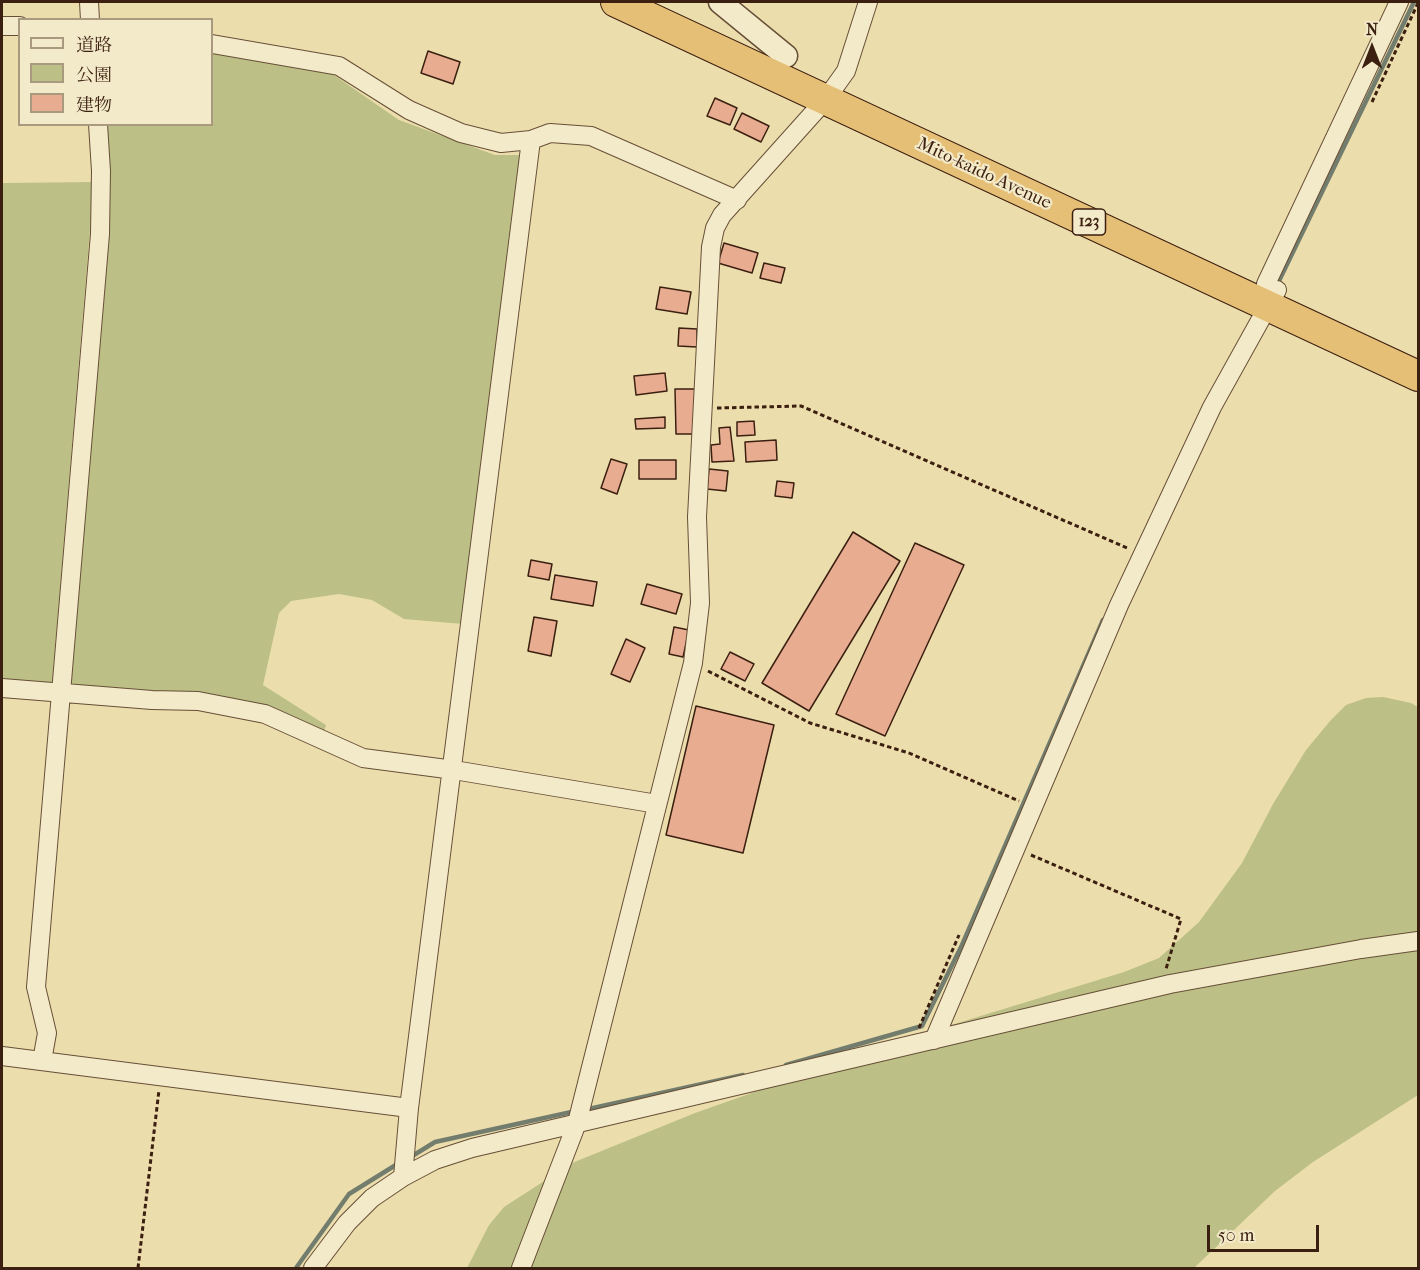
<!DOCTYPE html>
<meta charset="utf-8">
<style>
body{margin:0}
#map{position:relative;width:1420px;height:1270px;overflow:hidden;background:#ecdeac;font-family:"IM FELL French Canon","Noto Serif JP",serif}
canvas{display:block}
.frame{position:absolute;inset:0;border:3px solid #3b1f10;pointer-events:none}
.legend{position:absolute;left:18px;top:18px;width:195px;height:108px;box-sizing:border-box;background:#f3eac9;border:2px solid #a9997f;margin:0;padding:8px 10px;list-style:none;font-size:18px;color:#3b1f10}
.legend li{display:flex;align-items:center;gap:12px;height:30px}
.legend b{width:30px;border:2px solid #a9997f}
.north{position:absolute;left:1342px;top:18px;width:60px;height:60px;-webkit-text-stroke:4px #f3eac9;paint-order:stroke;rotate:0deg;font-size:16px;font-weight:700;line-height:24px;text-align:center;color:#3b1f10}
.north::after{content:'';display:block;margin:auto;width:21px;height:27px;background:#3b1f10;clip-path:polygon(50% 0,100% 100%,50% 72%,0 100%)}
.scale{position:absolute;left:1207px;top:1225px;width:112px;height:27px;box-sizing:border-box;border:3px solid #3b1f10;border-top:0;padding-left:8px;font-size:18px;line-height:21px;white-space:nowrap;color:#3b1f10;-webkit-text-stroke:4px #f3eac9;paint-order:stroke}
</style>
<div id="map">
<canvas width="1420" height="1270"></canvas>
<div class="frame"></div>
<ul class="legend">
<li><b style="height:8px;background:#f3eac9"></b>道路</li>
<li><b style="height:16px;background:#bcc086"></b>公園</li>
<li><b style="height:16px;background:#e8ad91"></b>建物</li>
</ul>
<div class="north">N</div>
<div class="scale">50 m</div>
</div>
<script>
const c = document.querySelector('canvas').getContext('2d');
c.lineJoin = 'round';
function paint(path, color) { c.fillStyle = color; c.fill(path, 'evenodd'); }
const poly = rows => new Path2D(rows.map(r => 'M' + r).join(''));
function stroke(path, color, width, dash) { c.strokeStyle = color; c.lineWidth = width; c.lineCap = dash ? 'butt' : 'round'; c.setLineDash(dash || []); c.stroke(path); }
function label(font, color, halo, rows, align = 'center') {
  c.font = font + ' "IM FELL French Canon",serif'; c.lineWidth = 4.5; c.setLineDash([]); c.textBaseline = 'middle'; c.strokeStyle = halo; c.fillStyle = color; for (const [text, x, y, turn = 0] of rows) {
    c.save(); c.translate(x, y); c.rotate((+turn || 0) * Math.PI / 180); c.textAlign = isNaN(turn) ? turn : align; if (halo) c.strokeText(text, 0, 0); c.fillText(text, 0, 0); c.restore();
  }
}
const green = poly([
 [212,53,331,73,399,120,495,155,520,155,463,624,404,619,372,600,339,594,291,601,279,613,263,685,326,725,323,735,162,695,68,685,110,182,106,125,212,124],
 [94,182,52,684,2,679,2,183],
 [1383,697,1411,703,1418,707,1418,1095,1313,1162,1275,1191,1194,1268,467,1268,489,1225,504,1207,572,1163,695,1113,896,1042,1124,972,1159,958,1199,922,1242,863,1273,804,1306,750,1330,721,1346,705,1366,698]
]);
const stream = poly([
 [1277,285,1414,2],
 [786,1065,922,1026,962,945,1103,620],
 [584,1110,743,1075],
 [409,1158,435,1142,576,1111],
 [296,1268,349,1194,399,1163]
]);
const building = poly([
 [428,51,460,62,453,84,421,73,428,51],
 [715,98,737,108,730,125,707,116,715,98],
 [742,113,769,126,761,142,734,129,742,113],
 [724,243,758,253,752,273,718,263,724,243],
 [764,263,785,268,781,283,760,278,764,263],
 [660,287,691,292,687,314,656,309,660,287],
 [679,328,697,329,697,347,678,346,679,328],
 [665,373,667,391,636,395,634,376,665,373],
 [675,389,695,389,696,434,676,434,675,389],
 [665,417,665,428,636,429,635,419,665,417],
 [754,421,755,435,737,436,737,422,754,421],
 [730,427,734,461,712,462,711,445,720,444,719,428,730,427],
 [776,440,777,460,746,462,745,442,776,440],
 [611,459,627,464,617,494,601,488,611,459],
 [639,460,676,460,676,479,639,479,639,460],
 [709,469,728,471,726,491,707,489,709,469],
 [777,481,794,483,792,498,775,496,777,481],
 [853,532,900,561,809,711,762,683,853,532],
 [915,543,964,565,885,736,836,714,915,543],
 [531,560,552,564,549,580,528,576,531,560],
 [555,575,597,582,593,606,551,599,555,575],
 [647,584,682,594,676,614,641,604,647,584],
 [534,617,557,621,551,656,528,651,534,617],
 [674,627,689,630,683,657,669,654,674,627],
 [626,639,645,648,630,682,611,674,626,639],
 [730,652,754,664,745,681,721,669,730,652],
 [696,706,774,725,743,853,666,835,696,706]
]);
const path = poly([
 [1372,102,1418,3],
 [717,408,801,406,1127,548],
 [708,671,810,723,909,753,1019,801],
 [1031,855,1181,919,1166,969],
 [919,1028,959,935],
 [138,1268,159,1090]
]);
const minor = poly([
 [89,2,90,20],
 [2,26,20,26],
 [212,44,339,66,409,110,461,133,501,143,531,140,550,133,591,136,737,200],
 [1266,284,1399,2],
 [2,688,152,700,198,701,265,714,363,758,454,770,657,804],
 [934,1040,1119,605,1212,407,1277,290],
 [2,1056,409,1108],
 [42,1061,47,1033,36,987,100,234,101,171,98,124],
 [403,1177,409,1108,531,140],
 [313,1268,347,1223,372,1198,403,1177,435,1160,472,1148,1170,984,1361,949,1418,941],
 [521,1268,577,1123,693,663,700,603,697,517,711,247,715,228,722,215,826,99,846,71,868,2]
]);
const tertiary = poly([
 [720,2,786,56]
]);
const trunk = poly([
 [616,2,1418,376]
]);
const shields = [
 [1089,222,33]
];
const shieldNames = [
 ["123",1089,222]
];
const streetNames = [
 ["Mito-kaido Avenue",984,174,25]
];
paint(green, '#bcc086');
stroke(stream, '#737d6d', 4.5);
paint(building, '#e8ad91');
stroke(building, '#3b1f10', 1.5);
stroke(minor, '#674f37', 20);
stroke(tertiary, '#674f37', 25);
stroke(trunk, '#3b1f10', 32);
stroke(path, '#3b1f10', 3, [4.5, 3]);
stroke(minor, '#f3eac9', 18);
stroke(tertiary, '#f3eac9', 22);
stroke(trunk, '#e6bf76', 30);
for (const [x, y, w] of shields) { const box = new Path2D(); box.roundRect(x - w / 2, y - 13, w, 26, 4.5); c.fillStyle = '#f3eac9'; c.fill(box); stroke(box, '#3b1f10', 1.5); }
label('bold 16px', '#3b1f10', null, shieldNames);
label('18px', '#3b1f10', '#f3eac9', streetNames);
</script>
